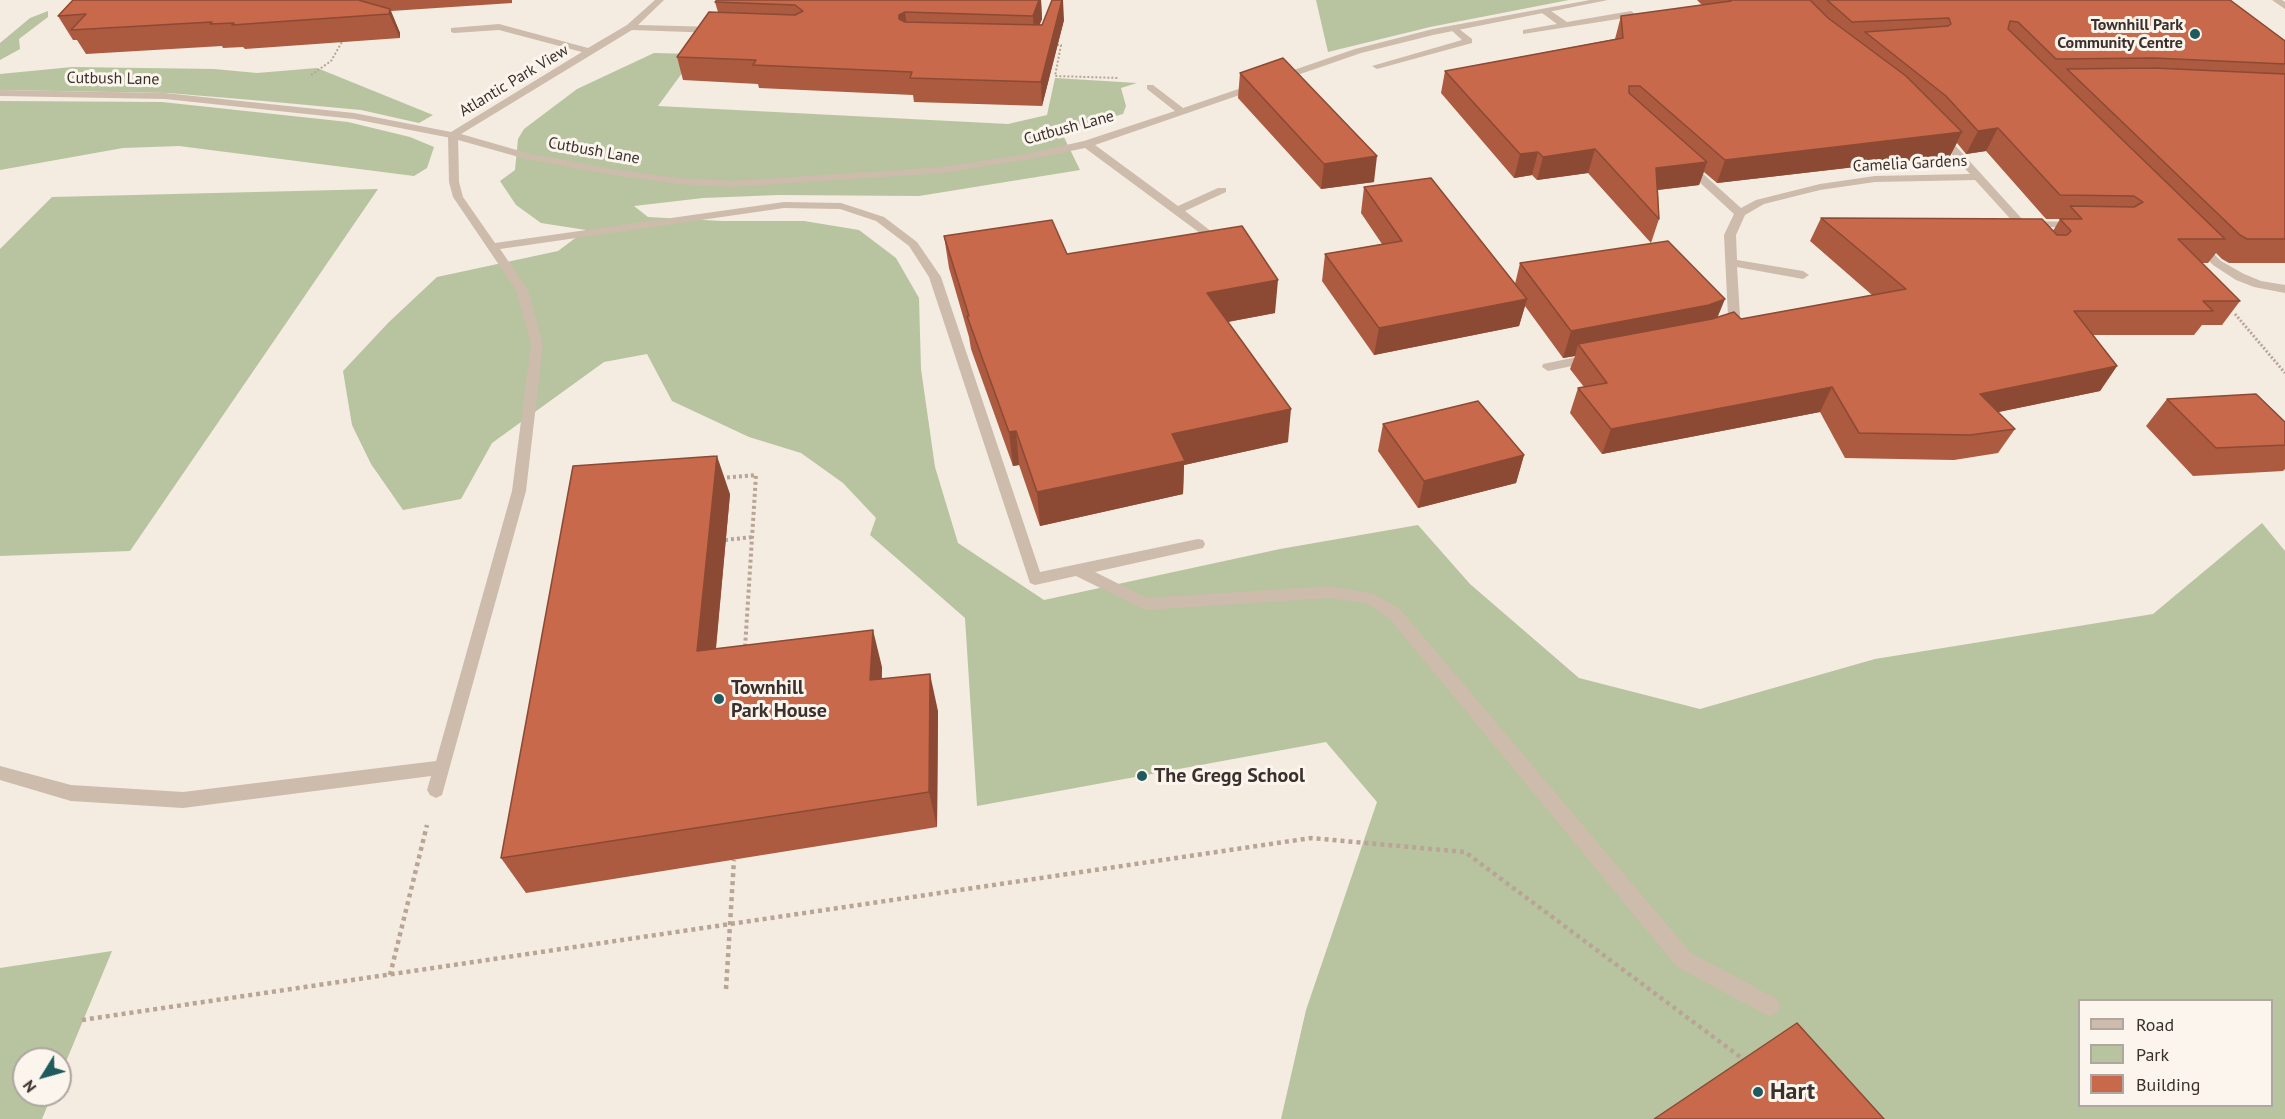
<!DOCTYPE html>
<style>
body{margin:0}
#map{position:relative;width:2285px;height:1119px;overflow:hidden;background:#f4ebe1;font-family:"PT Sans",sans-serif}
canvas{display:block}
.legend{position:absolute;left:2078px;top:999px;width:195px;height:108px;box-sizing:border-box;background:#fbf5ee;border:2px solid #aea6a0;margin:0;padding:8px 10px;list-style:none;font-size:18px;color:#3b302b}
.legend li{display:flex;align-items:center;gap:12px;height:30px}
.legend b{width:30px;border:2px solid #aea6a0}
.north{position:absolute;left:12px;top:1047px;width:60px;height:60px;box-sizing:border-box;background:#fbf5ee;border:2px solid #aea6a0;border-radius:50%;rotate:233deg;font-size:16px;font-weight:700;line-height:24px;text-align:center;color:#3b302b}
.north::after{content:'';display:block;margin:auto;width:21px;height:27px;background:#1f5a5e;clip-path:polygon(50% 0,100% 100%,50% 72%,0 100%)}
</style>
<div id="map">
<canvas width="2285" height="1119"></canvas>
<ul class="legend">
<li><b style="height:8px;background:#cdbbac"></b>Road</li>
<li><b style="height:16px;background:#b8c4a0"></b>Park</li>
<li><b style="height:16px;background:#c8694b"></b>Building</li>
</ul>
<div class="north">N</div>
</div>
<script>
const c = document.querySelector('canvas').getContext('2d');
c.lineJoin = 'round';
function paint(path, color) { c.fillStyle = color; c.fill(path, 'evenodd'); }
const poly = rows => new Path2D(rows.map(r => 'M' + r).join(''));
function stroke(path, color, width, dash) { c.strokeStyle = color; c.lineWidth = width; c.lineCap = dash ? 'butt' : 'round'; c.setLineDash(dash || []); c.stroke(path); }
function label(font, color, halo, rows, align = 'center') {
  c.font = font + ' "PT Sans",sans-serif'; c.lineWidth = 6; c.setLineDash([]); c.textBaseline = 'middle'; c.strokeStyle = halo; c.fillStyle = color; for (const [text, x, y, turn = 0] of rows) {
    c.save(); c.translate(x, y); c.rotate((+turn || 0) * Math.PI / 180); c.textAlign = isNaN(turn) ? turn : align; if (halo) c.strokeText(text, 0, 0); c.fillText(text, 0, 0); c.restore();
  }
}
const green = poly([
 [1316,0,1569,0,1430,27,1328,52],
 [48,11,48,17,19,39,20,49,0,60,0,43,30,18],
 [654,53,696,54,658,106,1008,124,1047,115,1055,78,1137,83,1121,88,1126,106,1123,114,1061,131,1080,170,919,196,778,195,703,198,634,206,648,217,722,221,804,221,859,230,896,258,919,298,921,369,935,467,958,543,1044,600,1280,549,1418,525,1470,584,1579,678,1700,709,1875,659,2153,614,2262,523,2285,551,2285,1119,1281,1119,1306,1010,1377,802,1326,742,977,806,965,618,870,535,876,518,843,483,801,453,749,437,672,401,647,354,604,362,492,443,461,499,403,510,371,464,352,425,343,371,389,322,437,277,558,251,586,230,541,223,516,205,500,181,515,170,518,139,524,129,577,89],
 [2080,1000,2272,1000,2272,1106,2080,1106],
 [72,67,214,69,257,73,317,68,433,115,419,123,361,110,264,101,168,93,0,90,0,74],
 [0,101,162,102,348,122,410,137,434,147,427,168,414,176,179,146,123,148,0,170],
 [378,189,130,551,0,556,0,249,52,197],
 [112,951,60,1076,60,1059,24,1059,24,1095,52,1095,42,1119,0,1119,0,968]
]);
const pathFar3 = poly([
 [1053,44,1061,45,1055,76,1119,78],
 [311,75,331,61,343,40]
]);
const pathFar2 = poly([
 [2235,314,2285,373]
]);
const pathFar1 = poly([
 [721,478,756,475,745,648],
 [725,540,753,537]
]);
const path = poly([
 [390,975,427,825],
 [726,989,734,860],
 [82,1020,1311,838,1465,852,1747,1062]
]);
const service = poly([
 [1542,9,1548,9,1567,22,1631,11,1635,14,1631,17,1523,34,1523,30,1557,24,1542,13,1542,9],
 [1454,25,1472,39,1472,43,1377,69,1372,66,1462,40,1449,28,1454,25],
 [453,132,458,135,459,182,463,197,495,243,784,202,841,203,884,217,917,242,941,277,1040,572,1198,539,1203,540,1205,544,1203,548,1095,572,1147,598,1330,586,1374,594,1401,610,1691,953,1777,999,1780,1006,1777,1013,1770,1016,1763,1013,1677,967,1389,618,1365,603,1330,598,1145,610,1076,576,1035,585,1030,583,929,277,909,246,876,221,840,209,784,208,500,249,528,290,543,344,526,491,442,795,436,798,430,795,427,790,431,776,183,808,71,801,0,780,0,766,71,785,183,792,436,761,512,491,531,344,516,290,453,197,449,182,448,135,453,132],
 [1026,154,1031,157,1030,159,943,173,732,187,677,184,613,175,608,172,613,169,677,178,732,181,943,167,1026,154],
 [2029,221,2077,222,2083,225,2077,228,2025,226,2025,222,2029,221]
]);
const minor = poly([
 [655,0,664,0,638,25,717,27,722,30,717,33,632,30,461,134,527,153,617,170,617,174,613,175,526,159,451,138,354,119,165,99,0,96,0,90,165,93,354,113,451,132,582,52,499,30,454,33,451,32,451,28,499,24,588,48,627,25,655,0],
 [1590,0,1608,0,1433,35,1361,53,1095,145,1178,206,1218,188,1226,188,1226,192,1185,211,1212,232,1212,236,1204,236,1085,148,1026,160,1021,157,1026,154,1084,141,1175,111,1147,89,1147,85,1153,85,1183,108,1355,49,1433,29,1590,0],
 [2272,0,2282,0,2285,2,2285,9,2272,0],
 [1940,132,1944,133,2033,231,2033,235,2025,235,1975,180,1875,182,1820,190,1764,204,1745,215,1736,235,1737,260,1803,271,1809,275,1803,279,1737,267,1740,316,1729,331,1721,331,1719,328,1728,316,1724,235,1734,214,1683,167,1683,163,1691,163,1741,208,1756,200,1820,184,1875,176,1970,174,1936,137,1936,133,1940,132],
 [2197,240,2201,241,2221,261,2244,274,2261,281,2285,285,2285,293,2254,287,2236,280,2213,265,2193,245,2193,241,2197,240],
 [1591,354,1596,355,1597,358,1596,361,1548,371,1542,367,1543,364,1591,354]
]);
const wall = poly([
 [73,0,512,0,512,3,391,11,400,33,400,38,245,49,243,47,223,48,222,46,86,54,77,40,73,40,58,16],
 [1041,0,1042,19,1039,25,1064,20,1042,106,914,102,913,95,759,88,758,84,683,80,677,57,718,12,715,2],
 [1697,0,2230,0,2285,41,2285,263,2229,263,2222,259,2216,253,2208,263,2202,263,2240,301,2222,325,2202,325,2194,335,2093,335,2117,366,2100,391,1998,412,2015,429,1998,453,1954,460,1845,458,1820,412,1602,454,1570,413,1578,388,1584,387,1570,369,1575,356,1563,358,1525,306,1519,326,1374,355,1322,281,1325,254,1382,244,1361,213,1364,187,1515,284,1520,263,1718,317,1741,319,1872,295,1810,241,1821,218,2053,231,2060,219,2046,219,1986,151,1966,154,1957,143,1950,156,1717,183,1704,172,1699,185,1658,190,1659,219,1651,243,1588,173,1537,180,1532,175,1514,178,1441,93,1445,71,1615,39,1621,16,1702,5],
 [1240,73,1374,182,1321,189,1238,98],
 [944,236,1067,254,1275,313,1228,322,1288,442,1184,465,1183,494,1040,526,1019,465,1013,466,971,349,969,337,949,268],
 [2167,399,2285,422,2285,469,2283,471,2193,476,2146,426],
 [1383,424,1524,455,1516,483,1418,508,1378,451],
 [730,494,716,649,882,667,882,679,938,711,937,827,526,893,501,858]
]);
const shadedWall = poly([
 [1039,0,1041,0,1042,19,1034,39,1033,16],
 [1062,0,1063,0,1064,20,1042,106,1041,82],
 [390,9,400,33,400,38,389,14],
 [905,12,908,35,899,19,899,15],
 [1998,128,1986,151,1966,154,1978,131],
 [1962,132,1950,156,1717,183,1725,160],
 [1595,149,1588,173,1537,180,1543,157],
 [1538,152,1532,175,1514,178,1520,154],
 [1377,156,1374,182,1321,189,1324,164],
 [1707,162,1699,185,1648,191,1656,168],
 [1278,280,1275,313,1205,326,1207,293],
 [1527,299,1519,326,1374,355,1379,328],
 [1725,299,1714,326,1578,344,1575,356,1563,358,1571,331],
 [2117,366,2100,391,1965,419,1980,394],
 [1832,387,1820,412,1602,454,1611,429],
 [1291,409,1288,442,1184,465,1183,494,1040,526,1037,492,1172,434],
 [1016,431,1019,465,1013,466,1009,432],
 [1524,455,1516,483,1418,508,1424,481],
 [717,456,730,494,712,688,697,651],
 [873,630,882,667,879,717,870,680],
 [930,674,938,711,937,827,929,792]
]);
const building = poly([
 [73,0,358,0,390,9,389,14,232,25,234,23,210,24,212,22,71,30,86,14,58,16,73,0],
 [717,0,1039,0,1033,16,905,12,899,15,899,19,905,22,1042,25,1052,0,1062,0,1041,82,910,78,912,72,753,65,756,60,677,57,709,12,795,15,803,11,795,5,715,2,717,0],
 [1730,0,1810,0,1828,18,1906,76,1962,132,1725,160,1640,86,1629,86,1629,93,1707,162,1656,168,1659,219,1595,149,1543,157,1538,152,1520,154,1445,71,1623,38,1621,16,1731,1,1730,0],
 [1827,0,2230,0,2285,41,2285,64,2154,58,2056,59,2018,22,2010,21,2008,29,2225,239,2178,239,2240,301,2203,301,2213,311,2074,311,2117,366,1980,394,2015,429,1970,435,1859,433,1832,387,1611,429,1578,388,1607,383,1578,344,1712,319,1734,312,1741,319,1906,289,1821,218,2042,219,2057,235,2067,235,2071,231,2060,219,2082,219,2070,206,2134,207,2143,202,2134,196,2060,195,1998,128,1978,131,1946,96,1865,32,1948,26,1951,24,1949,18,1852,22,1827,0],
 [1283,58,1377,156,1324,164,1240,73,1283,58],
 [2154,68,2285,74,2285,239,2247,239,2240,235,2067,69,2154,68],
 [1431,178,1527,299,1379,328,1325,254,1402,241,1364,187,1431,178],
 [1052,220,1067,254,1242,226,1278,280,1207,293,1291,409,1172,434,1185,461,1037,492,1016,431,1009,432,967,316,969,316,944,236,1052,220],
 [1668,241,1725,299,1709,305,1571,331,1520,263,1668,241],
 [2256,394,2285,422,2285,445,2216,448,2167,399,2256,394],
 [1478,401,1524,455,1424,481,1383,424,1478,401],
 [717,456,697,651,873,630,870,680,930,674,929,792,501,858,573,466,717,456],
 [1797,1023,1884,1119,1654,1119,1797,1023]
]);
const markers = [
 [2195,34,6,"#1f5a5e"],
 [719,699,6,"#1f5a5e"],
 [1142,776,6,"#1f5a5e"],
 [1758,1092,6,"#1f5a5e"]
];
const farPoinames = [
 ["Townhill Park",2183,25],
 ["Community Centre",2183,43]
];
const farStreetnames = [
 ["Cutbush Lane",113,79,1],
 ["Atlantic Park View",514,81,-31],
 ["Cutbush Lane",1069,128,-15],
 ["Cutbush Lane",594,151,10],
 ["Camelia Gardens",1910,164,-3]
];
const poiNames = [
 ["Townhill",731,688],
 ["Park House",731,711],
 ["The Gregg School",1154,776]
];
const nearPoinames = [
 ["Hart",1770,1092]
];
paint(green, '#b8c4a0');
stroke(pathFar3, '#b9a596', 2, [2, 2]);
stroke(pathFar2, '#b9a596', 3, [2, 2]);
stroke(pathFar1, '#b9a596', 4, [3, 3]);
stroke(path, '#b9a596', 4.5, [4, 4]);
paint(service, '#cdbbac');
paint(minor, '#cdbbac');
paint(wall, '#ac5a40');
paint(shadedWall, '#8c4a34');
paint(building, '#c8694b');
stroke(building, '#8c4a34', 1.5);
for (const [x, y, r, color] of markers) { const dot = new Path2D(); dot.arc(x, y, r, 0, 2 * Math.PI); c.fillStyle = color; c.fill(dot); stroke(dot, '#fbf5ee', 2); }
label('bold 16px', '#3b302b', '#fbf5ee', farPoinames, 'right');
label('16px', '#3b302b', '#fbf5ee', farStreetnames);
label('bold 20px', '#3b302b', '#fbf5ee', poiNames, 'left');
label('bold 24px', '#3b302b', '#fbf5ee', nearPoinames, 'left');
</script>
